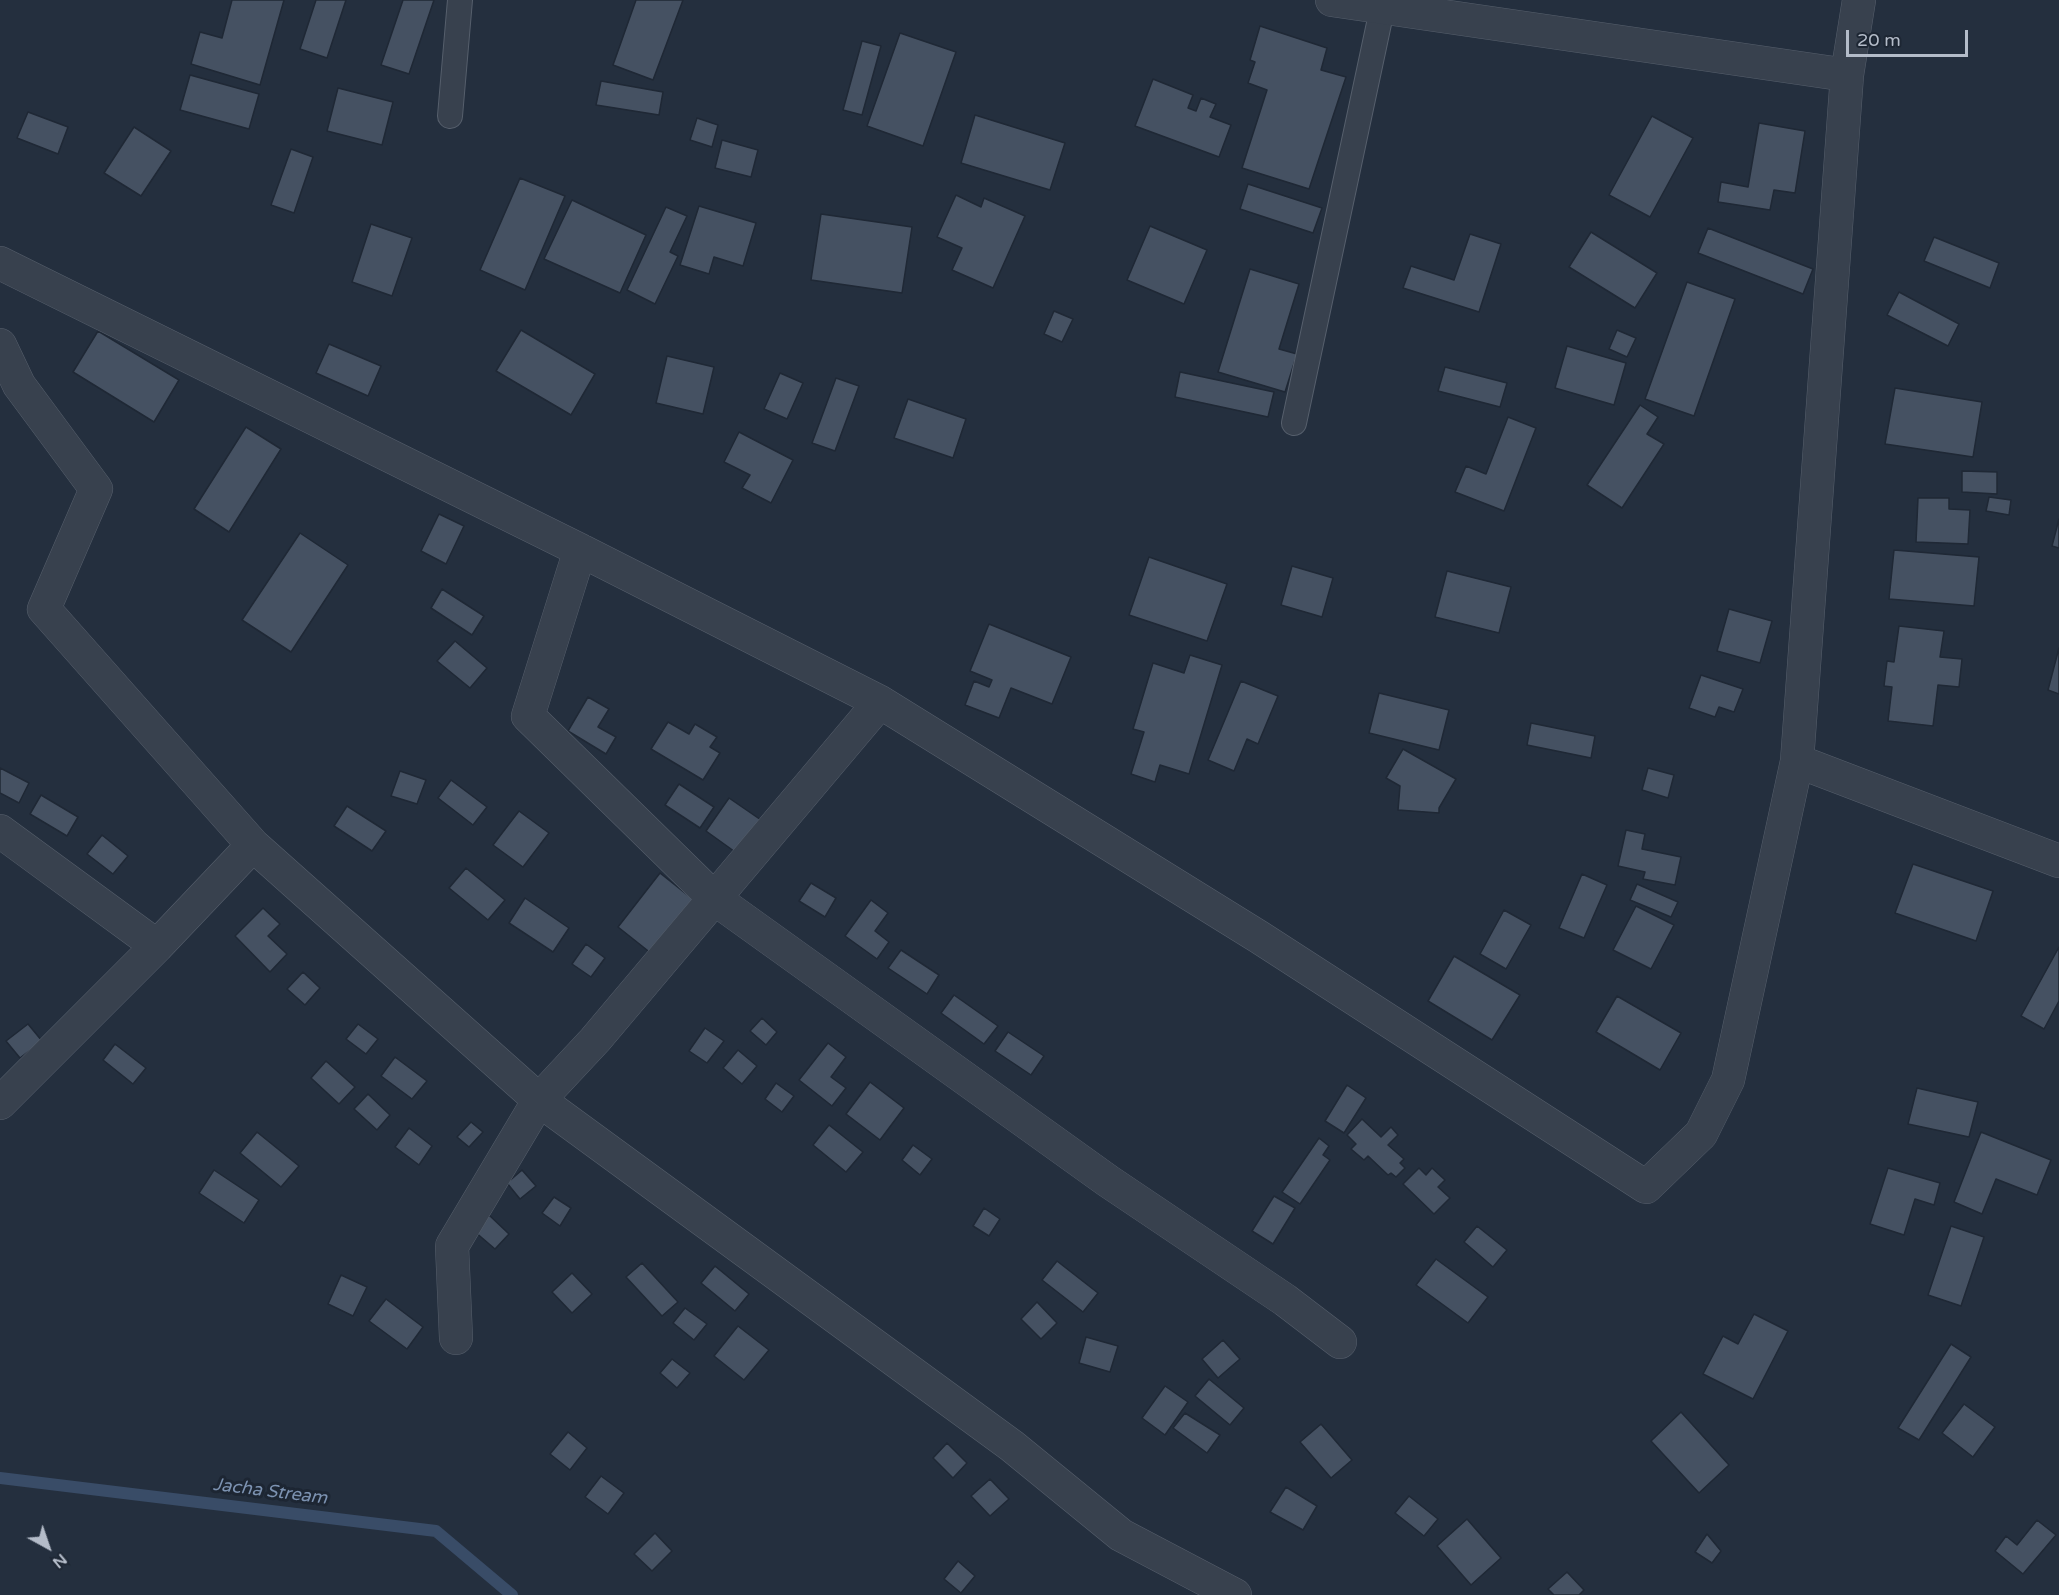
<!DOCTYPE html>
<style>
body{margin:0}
#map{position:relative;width:2059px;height:1595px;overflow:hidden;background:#242f3e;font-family:"Varela Round",sans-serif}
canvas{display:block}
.north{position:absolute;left:18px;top:1517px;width:60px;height:60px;-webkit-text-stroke:4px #1d2633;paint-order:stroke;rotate:140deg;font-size:16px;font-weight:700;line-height:24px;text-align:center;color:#b4bcc9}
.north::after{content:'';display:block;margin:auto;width:21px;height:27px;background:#b4bcc9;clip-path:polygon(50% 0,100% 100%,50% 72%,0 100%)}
.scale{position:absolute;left:1846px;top:30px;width:122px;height:27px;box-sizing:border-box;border:3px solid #b4bcc9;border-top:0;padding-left:8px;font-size:18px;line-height:21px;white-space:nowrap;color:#b4bcc9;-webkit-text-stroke:4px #1d2633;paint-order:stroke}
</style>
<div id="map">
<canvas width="2059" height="1595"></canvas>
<div class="north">N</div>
<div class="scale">20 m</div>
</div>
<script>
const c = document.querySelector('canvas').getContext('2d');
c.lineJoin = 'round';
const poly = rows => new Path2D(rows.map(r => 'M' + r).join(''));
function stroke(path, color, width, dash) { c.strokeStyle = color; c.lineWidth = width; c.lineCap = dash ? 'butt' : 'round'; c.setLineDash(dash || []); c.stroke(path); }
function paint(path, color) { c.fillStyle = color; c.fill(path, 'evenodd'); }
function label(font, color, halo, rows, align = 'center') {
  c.font = font + ' "Varela Round",sans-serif'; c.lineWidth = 6; c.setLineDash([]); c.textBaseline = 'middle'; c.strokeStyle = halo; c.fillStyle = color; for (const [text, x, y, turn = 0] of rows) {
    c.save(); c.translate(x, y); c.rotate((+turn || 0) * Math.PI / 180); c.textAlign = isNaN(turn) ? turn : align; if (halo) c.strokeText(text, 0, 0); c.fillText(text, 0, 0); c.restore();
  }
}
const stream = poly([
 [0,1478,436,1531,512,1595]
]);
const building = poly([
 [232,0,284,0,260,85,191,64,200,32,222,38,232,0],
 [316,0,346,0,327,58,300,49,316,0],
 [403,0,434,0,409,74,381,65,403,0],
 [636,0,683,0,653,80,613,65,636,0],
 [1260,26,1327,48,1321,70,1346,77,1309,189,1242,168,1267,90,1248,83,1255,62,1250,60,1260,26],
 [900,33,956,52,923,146,867,126,900,33],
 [862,41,881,46,862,115,843,110,862,41],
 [190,75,259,94,249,129,180,110,190,75],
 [1153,79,1193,95,1188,108,1196,111,1201,98,1216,104,1210,117,1231,125,1219,157,1135,126,1153,79],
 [601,81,663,92,659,115,596,105,601,81],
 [338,88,393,102,382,145,327,131,338,88],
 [28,112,68,127,58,154,17,138,28,112],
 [975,115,1065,143,1050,190,961,163,975,115],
 [1652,116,1693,138,1650,217,1609,195,1652,116],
 [697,118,718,125,712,147,690,140,697,118],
 [1759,123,1805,131,1795,193,1774,190,1770,210,1718,202,1721,182,1748,187,1759,123],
 [134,127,171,151,141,196,104,173,134,127],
 [722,140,758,150,751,177,715,168,722,140],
 [291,149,313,157,294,213,271,205,291,149],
 [520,178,565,196,525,290,480,270,520,178],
 [1248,184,1322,208,1313,233,1240,209,1248,184],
 [956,195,981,207,984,198,1025,216,993,288,952,270,962,248,937,237,956,195],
 [572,200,646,235,620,293,544,259,572,200],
 [699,206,756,223,743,266,714,257,709,274,680,265,699,206],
 [666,207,687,216,670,252,678,256,655,304,627,290,666,207],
 [821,214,912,227,902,293,811,280,821,214],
 [371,224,412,238,392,296,352,282,371,224],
 [1150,226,1207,250,1184,304,1127,280,1150,226],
 [1708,228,1813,269,1803,294,1698,253,1708,228],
 [1591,232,1657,273,1635,308,1569,267,1591,232],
 [1470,234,1501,244,1479,312,1403,288,1411,266,1454,280,1470,234],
 [1934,237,1999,263,1990,288,1924,261,1934,237],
 [1250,269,1299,284,1279,349,1297,354,1285,392,1218,372,1250,269],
 [1687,282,1735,299,1694,416,1645,399,1687,282],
 [1899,292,1959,324,1948,346,1887,315,1899,292],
 [1054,311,1073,319,1062,342,1044,334,1054,311],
 [521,330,595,374,571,415,496,371,521,330],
 [1617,330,1636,338,1627,357,1609,349,1617,330],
 [98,331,179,380,154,422,73,372,98,331],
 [329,344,381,366,368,396,316,373,329,344],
 [1567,346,1626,363,1614,405,1555,388,1567,346],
 [667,356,714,367,703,414,656,403,667,356],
 [1445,367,1507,383,1500,407,1438,391,1445,367],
 [1180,372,1274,392,1268,417,1175,397,1180,372],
 [780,373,803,383,787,419,764,409,780,373],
 [836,378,859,386,835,451,812,443,836,378],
 [1895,388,1982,402,1973,457,1885,444,1895,388],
 [908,399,966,419,953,458,894,438,908,399],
 [1640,405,1658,417,1647,434,1664,444,1622,508,1587,485,1640,405],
 [1508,417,1536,428,1504,511,1455,492,1466,466,1486,474,1508,417],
 [246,427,281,449,229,532,194,509,246,427],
 [739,432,793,460,771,503,742,488,750,475,724,462,739,432],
 [1962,471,1997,472,1997,494,1962,492,1962,471],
 [1989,497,2011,500,2009,515,1986,511,1989,497],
 [1918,498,1949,498,1949,509,1970,510,1968,544,1916,542,1918,498],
 [439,514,464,526,446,564,421,551,439,514],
 [2059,519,2059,548,2052,546,2059,519],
 [300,533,348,565,291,652,242,620,300,533],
 [1894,550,1979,557,1974,606,1889,599,1894,550],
 [1149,557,1227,584,1207,641,1129,615,1149,557],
 [1292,566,1333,578,1322,617,1281,605,1292,566],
 [1447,571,1511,587,1499,633,1435,617,1447,571],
 [442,589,484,616,472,635,431,608,442,589],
 [1729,609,1772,621,1760,663,1717,651,1729,609],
 [989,624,1071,657,1052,704,1011,688,999,718,965,705,974,681,989,687,992,680,970,671,989,624],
 [1899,626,1944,631,1940,657,1962,659,1959,687,1938,685,1933,726,1888,721,1892,687,1884,686,1887,661,1894,662,1899,626],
 [455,641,487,668,470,688,437,661,455,641],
 [2059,648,2059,694,2048,690,2059,648],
 [1190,655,1222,665,1189,774,1160,765,1155,782,1131,774,1144,732,1133,729,1153,663,1184,673,1190,655],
 [1701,675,1743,689,1734,712,1719,707,1715,717,1689,708,1701,675],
 [1241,681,1278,696,1258,744,1247,739,1234,771,1208,760,1241,681],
 [1379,693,1449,710,1439,750,1369,733,1379,693],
 [588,697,609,709,598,727,616,737,606,754,568,731,588,697],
 [668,722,689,734,695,724,717,737,710,747,720,753,703,780,651,749,668,722],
 [1531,723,1595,736,1591,758,1527,745,1531,723],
 [1403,749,1456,779,1439,808,1439,813,1398,810,1400,786,1386,778,1403,749],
 [0,768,29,783,19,803,0,793,0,768],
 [1648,768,1674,775,1668,798,1642,790,1648,768],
 [400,771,426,780,417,804,391,796,400,771],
 [451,780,487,807,473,825,438,798,451,780],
 [679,784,714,807,700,828,665,805,679,784],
 [41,795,78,817,67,836,30,814,41,795],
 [729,798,761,820,738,854,706,831,729,798],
 [347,806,386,831,372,851,334,826,347,806],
 [519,811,549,833,523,867,493,845,519,811],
 [1626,830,1645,834,1642,849,1681,857,1675,885,1643,879,1645,872,1618,866,1626,830],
 [102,835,128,856,113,874,87,854,102,835],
 [1913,864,1993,891,1976,941,1895,913,1913,864],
 [466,868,505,900,488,920,449,888,466,868],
 [660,873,695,901,652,954,618,927,660,873],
 [1582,874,1607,885,1584,938,1559,928,1582,874],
 [811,883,836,898,825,917,799,901,811,883],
 [1637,884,1678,902,1671,917,1630,900,1637,884],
 [525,898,569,928,553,952,509,923,525,898],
 [871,900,888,913,875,931,889,942,877,959,845,936,871,900],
 [1636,906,1674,925,1651,969,1613,950,1636,906],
 [263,908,280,924,268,936,287,954,270,972,235,936,263,908],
 [1504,910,1531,925,1506,969,1480,954,1504,910],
 [586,944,605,958,591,977,572,964,586,944],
 [2059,947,2059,1001,2044,1029,2021,1016,2059,947],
 [901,950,939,975,927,994,888,968,901,950],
 [1454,956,1520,995,1492,1040,1428,1001,1454,956],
 [303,972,320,988,305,1005,287,989,303,972],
 [954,995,998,1026,984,1044,941,1013,954,995],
 [1617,996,1681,1033,1660,1070,1596,1032,1617,996],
 [762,1018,777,1032,766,1045,750,1031,762,1018],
 [28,1024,42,1041,20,1058,6,1041,28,1024],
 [358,1024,378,1039,366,1054,346,1039,358,1024],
 [705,1028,724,1041,707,1063,689,1051,705,1028],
 [1008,1032,1044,1056,1031,1075,995,1051,1008,1032],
 [828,1043,846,1057,831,1077,846,1088,832,1106,799,1080,828,1043],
 [115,1044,146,1068,133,1084,103,1060,115,1044],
 [738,1050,757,1066,742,1084,723,1068,738,1050],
 [395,1057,427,1081,412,1099,381,1076,395,1057],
 [326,1061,355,1087,339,1104,311,1078,326,1061],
 [870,1082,904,1108,880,1140,846,1114,870,1082],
 [776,1083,794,1096,782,1112,765,1099,776,1083],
 [1347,1085,1366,1098,1344,1133,1325,1121,1347,1085],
 [1917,1088,1978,1102,1969,1137,1908,1124,1917,1088],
 [368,1094,390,1115,377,1130,354,1109,368,1094],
 [1362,1119,1381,1137,1391,1127,1398,1135,1388,1145,1404,1159,1400,1163,1405,1168,1396,1177,1391,1173,1388,1175,1368,1156,1364,1160,1351,1149,1356,1144,1347,1135,1362,1119],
 [471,1122,483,1132,469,1147,457,1137,471,1122],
 [829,1125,863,1152,846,1172,813,1145,829,1125],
 [409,1128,432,1146,419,1165,395,1147,409,1128],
 [257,1132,299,1166,281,1187,240,1153,257,1132],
 [1981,1132,2051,1160,2037,1195,1996,1179,1982,1214,1954,1202,1981,1132],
 [1319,1138,1329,1146,1323,1155,1330,1160,1300,1204,1282,1192,1319,1138],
 [913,1145,932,1159,920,1175,902,1160,913,1145],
 [1419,1168,1426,1175,1432,1168,1445,1180,1438,1187,1450,1198,1434,1214,1403,1184,1419,1168],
 [1888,1168,1940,1183,1934,1205,1915,1199,1904,1235,1870,1224,1888,1168],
 [214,1170,259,1200,244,1223,199,1193,214,1170],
 [522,1170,536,1186,520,1199,507,1183,522,1170],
 [1274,1196,1295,1208,1273,1244,1252,1231,1274,1196],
 [554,1197,571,1208,560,1226,542,1213,554,1197],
 [984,1208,1000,1219,989,1236,973,1226,984,1208],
 [489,1215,509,1234,495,1249,474,1231,489,1215],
 [1477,1226,1507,1250,1493,1267,1464,1242,1477,1226],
 [1951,1226,1984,1237,1961,1306,1928,1295,1951,1226],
 [1436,1259,1488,1297,1468,1323,1416,1285,1436,1259],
 [1057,1261,1098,1293,1083,1312,1042,1280,1057,1261],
 [642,1263,678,1302,662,1316,626,1277,642,1263],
 [715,1266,749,1294,735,1311,701,1283,715,1266],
 [572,1273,592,1294,572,1313,552,1292,572,1273],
 [341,1275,367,1287,353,1316,328,1304,341,1275],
 [386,1299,423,1327,407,1349,369,1321,386,1299],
 [1037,1302,1057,1323,1041,1339,1021,1319,1037,1302],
 [685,1308,707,1324,694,1340,673,1323,685,1308],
 [1754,1314,1788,1331,1753,1399,1703,1374,1723,1336,1738,1344,1754,1314],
 [738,1326,769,1350,744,1380,714,1356,738,1326],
 [1086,1337,1118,1346,1110,1372,1079,1363,1086,1337],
 [1223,1340,1240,1359,1218,1378,1202,1359,1223,1340],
 [1951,1344,1971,1357,1919,1440,1898,1428,1951,1344],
 [672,1359,690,1373,677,1388,660,1373,672,1359],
 [1209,1379,1244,1408,1230,1425,1195,1396,1209,1379],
 [1165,1386,1188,1402,1165,1435,1142,1418,1165,1386],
 [1964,1404,1995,1427,1973,1457,1942,1433,1964,1404],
 [1681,1412,1729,1465,1699,1493,1651,1441,1681,1412],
 [1185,1413,1220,1435,1207,1453,1173,1428,1185,1413],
 [1321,1424,1352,1460,1331,1478,1300,1442,1321,1424],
 [568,1432,587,1448,570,1470,550,1454,568,1432],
 [947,1443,967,1463,953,1478,933,1458,947,1443],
 [601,1476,624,1493,608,1514,585,1497,601,1476],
 [990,1479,1009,1499,990,1516,971,1496,990,1479],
 [1286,1487,1317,1506,1303,1530,1270,1512,1286,1487],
 [1409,1496,1438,1519,1424,1536,1395,1513,1409,1496],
 [1467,1519,1501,1558,1471,1585,1437,1546,1467,1519],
 [2037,1520,2056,1535,2023,1574,1995,1551,2006,1536,2017,1545,2037,1520],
 [655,1533,672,1551,652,1571,634,1554,655,1533],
 [1707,1534,1721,1551,1712,1563,1695,1552,1707,1534],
 [958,1561,975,1576,961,1593,944,1579,958,1561],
 [1567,1572,1584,1590,1579,1595,1554,1595,1548,1589,1567,1572]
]);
const service = poly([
 [450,116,460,0],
 [1294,423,1384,0]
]);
const minor = poly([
 [1332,0,1847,75],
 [0,263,580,550,880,702,1259,937,1646,1187,1701,1134,1728,1080,1797,761,1847,75,1859,0],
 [0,345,19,385,96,489,44,609,253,845,539,1100,1012,1446,1121,1535,1235,1595],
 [580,550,528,716,715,899,1108,1181,1285,1300,1340,1342],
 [1797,761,2059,861],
 [0,831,157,946],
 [0,1103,157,946,253,845],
 [456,1338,452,1246,539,1100,595,1040,880,702]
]);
const waterNames = [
 ["Jacha Stream",270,1492,7]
];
stroke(stream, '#394c67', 12);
paint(building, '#455162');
stroke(building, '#1f2835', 1.5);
stroke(service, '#565f6c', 26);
stroke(minor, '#565f6c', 34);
stroke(service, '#38414e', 24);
stroke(minor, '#38414e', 33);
label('italic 18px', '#7c92b1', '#1d2633', waterNames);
</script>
